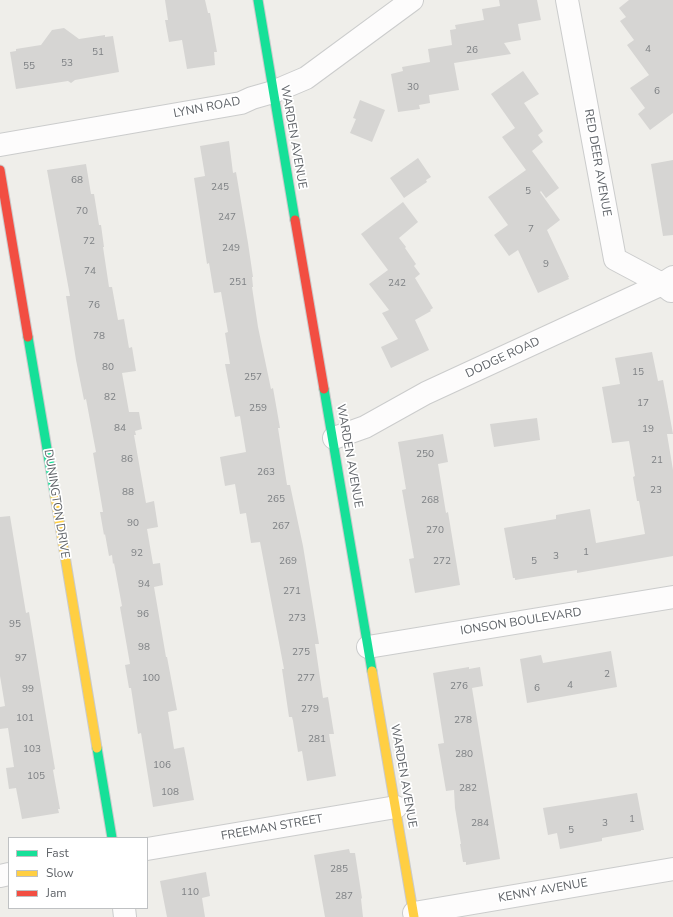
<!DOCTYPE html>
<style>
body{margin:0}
#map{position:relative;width:673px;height:917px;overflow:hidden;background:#efeeea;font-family:"Nunito Sans",sans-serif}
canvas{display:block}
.legend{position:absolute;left:8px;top:837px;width:140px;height:72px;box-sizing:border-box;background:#fff;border:1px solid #bfc1c3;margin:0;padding:5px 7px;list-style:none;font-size:12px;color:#5f6368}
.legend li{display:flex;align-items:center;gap:8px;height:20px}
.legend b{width:20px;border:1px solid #bfc1c3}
</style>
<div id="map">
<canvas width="673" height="917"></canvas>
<ul class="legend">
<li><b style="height:5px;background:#16e098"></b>Fast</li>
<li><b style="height:5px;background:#ffcf43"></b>Slow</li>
<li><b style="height:5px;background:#f24e42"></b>Jam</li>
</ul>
</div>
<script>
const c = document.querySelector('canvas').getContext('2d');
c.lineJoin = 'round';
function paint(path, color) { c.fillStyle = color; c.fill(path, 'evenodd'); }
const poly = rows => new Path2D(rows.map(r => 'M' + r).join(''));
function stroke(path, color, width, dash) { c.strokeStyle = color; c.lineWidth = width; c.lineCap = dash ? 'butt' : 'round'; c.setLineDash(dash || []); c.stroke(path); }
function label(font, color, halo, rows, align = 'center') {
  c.font = font + ' "Nunito Sans",sans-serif'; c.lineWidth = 3.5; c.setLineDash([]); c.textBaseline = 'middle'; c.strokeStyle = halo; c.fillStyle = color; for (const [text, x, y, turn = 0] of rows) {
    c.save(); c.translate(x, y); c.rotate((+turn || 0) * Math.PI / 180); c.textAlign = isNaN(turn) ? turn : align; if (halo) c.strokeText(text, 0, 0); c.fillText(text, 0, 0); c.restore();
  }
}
const building = poly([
 [165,0,205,0,208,13,210,13,217,52,214,52,215,65,187,69,182,40,169,42,165,20,168,20],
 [499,0,537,0,541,20,518,24,521,40,504,43,511,54,454,63,459,90,429,95,430,103,419,105,420,109,398,112,391,74,403,71,402,67,430,62,428,49,452,45,450,30,456,29,455,25,484,20,482,9,500,6],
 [629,0,673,0,673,113,650,130,638,114,645,108,630,88,649,75,627,45,634,40,620,21,626,17,619,8],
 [64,28,79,39,105,35,105,37,113,36,119,72,75,80,71,83,68,81,16,89,10,52,16,51,16,49,41,45,52,30],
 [523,71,539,94,524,103,543,131,538,135,543,142,532,151,559,188,546,198,541,191,540,192,560,220,547,230,569,277,568,277,569,279,538,293,518,250,509,256,494,235,508,225,488,197,526,170,502,137,515,128,491,94],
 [360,100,385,110,372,142,350,133,356,119,353,118],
 [229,141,233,173,236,172,248,243,253,277,252,277,253,287,252,287,258,327,271,389,273,388,280,428,278,428,287,485,290,485,303,546,319,644,315,644,323,698,328,697,334,734,329,734,336,776,307,781,302,751,298,752,293,721,292,717,289,717,282,669,284,669,260,542,251,543,246,513,240,514,235,484,225,486,220,457,246,452,240,416,235,417,225,364,230,364,225,333,228,332,221,292,214,293,209,263,207,264,194,178,205,176,200,146],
 [418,158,431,177,426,180,427,182,404,198,390,178],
 [673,160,673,235,663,236,651,164],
 [86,164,91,194,94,194,99,225,101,225,104,247,103,247,109,287,112,287,118,320,124,319,129,348,132,347,136,371,122,373,129,412,139,412,142,429,135,431,136,435,134,435,146,503,154,501,158,527,147,529,153,564,160,563,163,585,154,587,166,657,167,657,177,710,168,712,174,749,184,747,194,800,153,807,141,733,138,734,131,688,129,688,125,665,130,664,120,607,122,606,114,563,113,564,112,555,109,556,105,534,104,535,100,512,103,512,93,453,96,452,86,399,84,400,76,360,66,296,70,296,47,170],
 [403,202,418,222,399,238,406,247,405,248,416,264,414,266,420,274,415,278,433,308,430,310,431,311,415,320,429,350,391,368,381,347,398,339,382,313,389,310,369,284,388,270,361,234],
 [652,352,658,381,663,380,673,434,667,434,673,470,673,556,577,573,577,570,515,580,515,578,513,578,504,528,556,519,556,515,590,509,596,543,645,534,639,501,637,501,633,477,635,476,629,441,612,443,602,387,620,384,615,358],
 [537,418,540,440,494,447,490,424],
 [443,434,448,462,438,464,446,513,448,512,460,585,415,593,409,559,414,558,402,490,406,489,398,442],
 [10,516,22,589,26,613,29,612,45,710,55,769,53,770,60,809,58,809,59,813,22,819,16,788,9,789,6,768,14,767,8,728,0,729,0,707,5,706,0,676,0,517],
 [611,651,617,687,527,703,520,659,541,655,543,663],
 [469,667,469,669,480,667,483,686,472,688,500,859,466,865,466,862,463,862,460,844,461,844,455,808,454,790,446,791,438,744,444,743,433,673],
 [637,793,644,830,641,830,641,831,613,836,602,838,602,841,560,849,557,833,548,835,543,808],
 [349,849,350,853,355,853,362,898,361,899,363,917,325,917,314,855],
 [206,872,210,896,202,898,205,917,167,917,160,881]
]);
const street = poly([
 [567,0,615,259,662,284,671,291],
 [0,145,241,103,252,98,273,92,306,78,412,0],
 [334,438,365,427,426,393,662,284,673,277],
 [368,647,673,597],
 [147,849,396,807],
 [0,876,9,874],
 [124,908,125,917],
 [414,913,673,869]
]);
const fast = poly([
 [258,0,295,220],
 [28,337,55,496],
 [324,389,372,671],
 [97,748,112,838]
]);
const slow = poly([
 [55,496,97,748],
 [372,671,414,917]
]);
const jam = poly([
 [0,170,28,337],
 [295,220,324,389]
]);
const numberNames = [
 ["4",648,50],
 ["26",472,51],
 ["51",98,53],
 ["53",67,64],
 ["55",29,67],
 ["30",413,88],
 ["6",657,92],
 ["68",77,181],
 ["245",220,188],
 ["5",528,192],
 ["70",82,212],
 ["247",227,218],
 ["7",531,230],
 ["72",89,242],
 ["249",231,249],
 ["9",546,265],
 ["74",90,272],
 ["251",238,283],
 ["242",397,284],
 ["76",94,306],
 ["78",99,337],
 ["80",108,368],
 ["15",638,373],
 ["257",253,378],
 ["82",110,398],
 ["17",643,404],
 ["259",258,409],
 ["84",120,429],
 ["19",648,430],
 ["250",425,455],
 ["86",127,460],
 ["21",657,461],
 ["263",266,473],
 ["23",656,491],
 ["88",128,493],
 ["265",276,500],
 ["268",430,501],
 ["90",133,524],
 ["267",281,527],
 ["270",435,531],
 ["1",586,553],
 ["92",137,554],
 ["3",556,557],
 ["269",288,562],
 ["272",442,562],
 ["5",534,562],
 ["94",144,585],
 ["271",292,592],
 ["96",143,615],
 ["273",297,619],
 ["95",15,625],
 ["98",144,648],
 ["275",301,653],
 ["97",21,659],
 ["2",607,675],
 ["100",151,679],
 ["277",306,679],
 ["4",570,686],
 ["276",459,687],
 ["6",537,689],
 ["99",28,690],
 ["279",310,710],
 ["101",25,719],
 ["278",463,721],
 ["281",317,740],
 ["103",32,750],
 ["280",464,755],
 ["106",162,766],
 ["105",36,777],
 ["282",468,789],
 ["108",170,793],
 ["1",632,820],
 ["284",480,824],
 ["3",605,824],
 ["5",571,831],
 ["285",339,870],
 ["110",190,893],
 ["287",344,897]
];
const streetNames = [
 ["LYNN ROAD",207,108,-11],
 ["WARDEN AVENUE",293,137,80],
 ["RED DEER AVENUE",597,163,80],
 ["DODGE ROAD",503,358,-25],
 ["WARDEN AVENUE",349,456,80],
 ["DUNINGTON DRIVE",56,504,81],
 ["IONSON BOULEVARD",521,622,-9],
 ["WARDEN AVENUE",403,776,80],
 ["FREEMAN STREET",272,828,-10],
 ["KENNY AVENUE",543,891,-10]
];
paint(building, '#d6d5d3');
stroke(street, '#cbcccc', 24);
stroke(fast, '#cacacb', 11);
stroke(slow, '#cacacb', 11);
stroke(jam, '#cacacb', 11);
stroke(street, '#fdfcfc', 22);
stroke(fast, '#16e098', 9);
stroke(slow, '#ffcf43', 9);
stroke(jam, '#f24e42', 9);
label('10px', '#7e8184', null, numberNames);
label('12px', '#5f6368', '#fff', streetNames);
</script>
